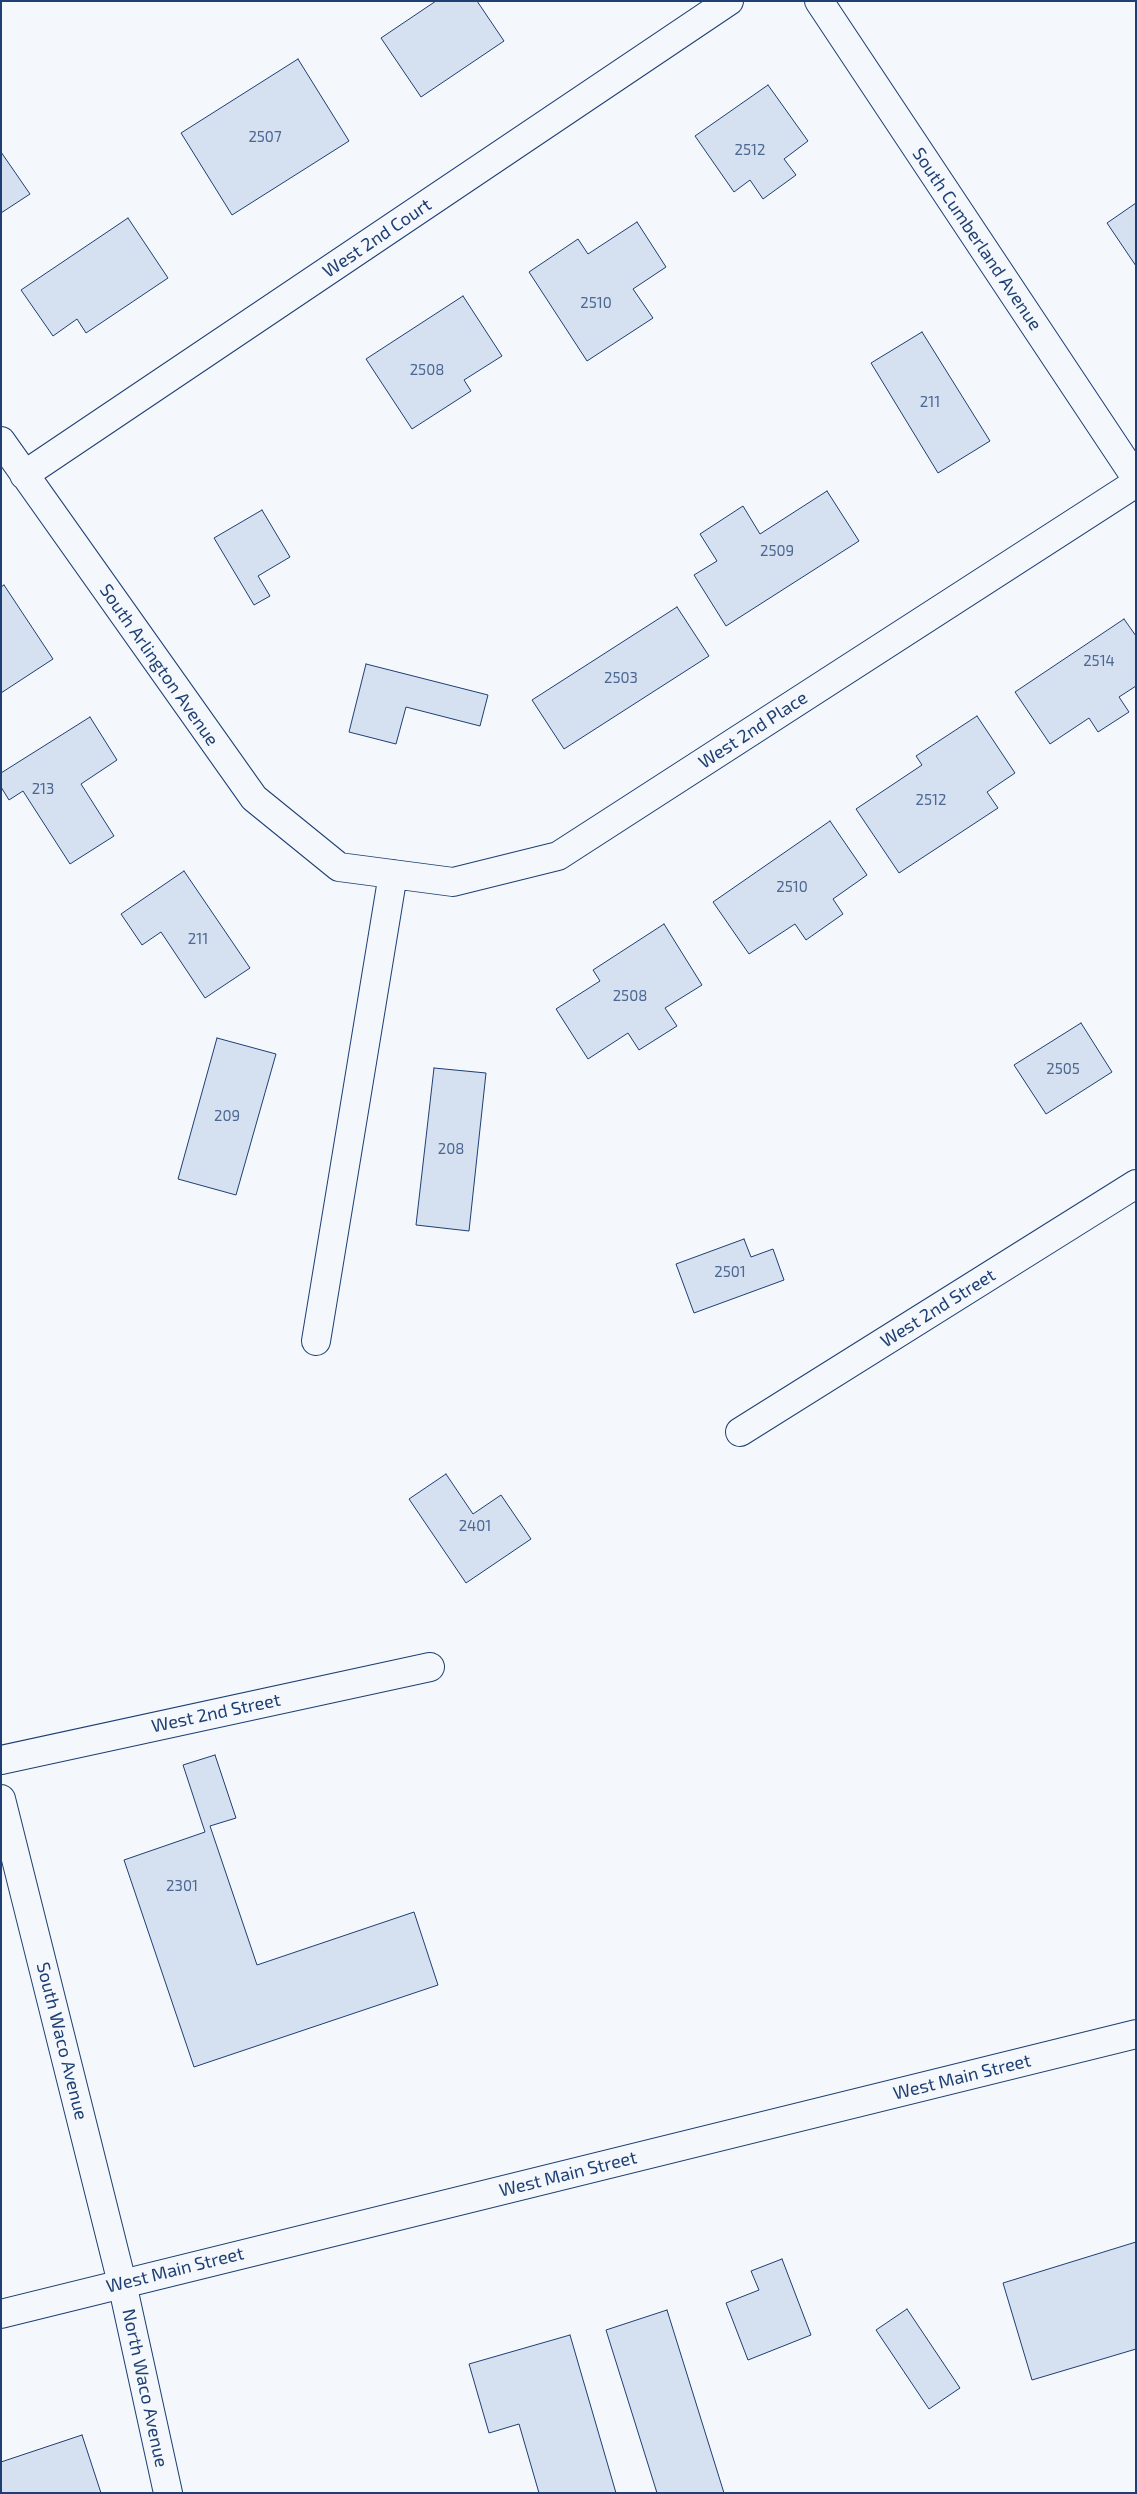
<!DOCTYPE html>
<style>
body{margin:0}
#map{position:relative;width:1137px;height:2494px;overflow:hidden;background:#f4f7fb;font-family:"Exo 2",sans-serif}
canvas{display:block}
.frame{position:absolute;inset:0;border:2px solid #1d3f73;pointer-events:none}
</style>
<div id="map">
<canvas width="1137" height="2494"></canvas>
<div class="frame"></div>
</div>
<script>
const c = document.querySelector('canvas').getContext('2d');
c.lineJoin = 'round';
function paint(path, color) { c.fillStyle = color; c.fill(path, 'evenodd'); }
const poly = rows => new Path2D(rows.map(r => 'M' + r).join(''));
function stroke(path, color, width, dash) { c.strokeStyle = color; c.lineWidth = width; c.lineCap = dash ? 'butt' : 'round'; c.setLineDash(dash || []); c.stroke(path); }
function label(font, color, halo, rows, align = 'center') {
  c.font = font + ' "Exo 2",sans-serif'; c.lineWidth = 4; c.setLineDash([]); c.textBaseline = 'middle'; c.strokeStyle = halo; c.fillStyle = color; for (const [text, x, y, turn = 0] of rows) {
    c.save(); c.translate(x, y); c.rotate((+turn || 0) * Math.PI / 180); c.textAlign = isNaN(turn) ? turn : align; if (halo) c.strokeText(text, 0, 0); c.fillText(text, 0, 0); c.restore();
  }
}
const building = poly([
 [436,1,477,1,504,41,421,97,381,38,436,1],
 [298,59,349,141,232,215,181,133,298,59],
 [768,85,808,141,784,159,796,175,763,199,750,180,734,192,695,136,768,85],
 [1,152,30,194,1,213,1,152],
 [1136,203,1136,266,1107,223,1136,203],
 [128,218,168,278,86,333,77,319,53,336,21,290,128,218],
 [637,222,666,267,633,289,653,318,587,361,529,272,578,239,588,254,637,222],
 [463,296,502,356,464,380,471,391,412,429,366,359,463,296],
 [922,332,990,441,938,473,871,363,922,332],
 [827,491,859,541,726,626,694,575,717,561,700,534,743,506,760,534,827,491],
 [262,510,290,557,258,576,270,596,254,605,214,538,262,510],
 [4,585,53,659,1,693,1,587,4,585],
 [677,607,709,656,564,749,532,700,677,607],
 [1124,619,1136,636,1136,686,1119,697,1129,712,1098,732,1089,718,1050,744,1015,692,1124,619],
 [366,664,488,695,480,726,406,707,396,744,349,732,366,664],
 [977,716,1015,773,987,792,998,808,899,873,856,809,922,765,916,756,977,716],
 [90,717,117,760,81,784,114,836,70,864,23,791,9,800,1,787,1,773,90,717],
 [830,821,867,875,833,899,843,914,806,940,795,924,749,954,713,902,830,821],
 [184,871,250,968,205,998,161,932,142,945,121,914,184,871],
 [664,924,702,985,665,1008,677,1026,639,1050,628,1033,588,1059,556,1009,600,981,593,970,664,924],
 [1081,1023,1112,1072,1046,1114,1014,1065,1081,1023],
 [217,1038,276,1054,236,1195,178,1179,217,1038],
 [434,1068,486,1073,469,1231,416,1225,434,1068],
 [744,1239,751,1257,773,1249,784,1280,694,1313,676,1264,744,1239],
 [446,1474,473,1514,501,1495,531,1539,466,1583,409,1499,446,1474],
 [215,1755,236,1818,210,1826,257,1965,414,1912,438,1985,194,2067,124,1860,205,1832,183,1765,215,1755],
 [1136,2242,1136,2349,1032,2380,1003,2283,1136,2242],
 [782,2259,811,2335,748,2360,726,2303,759,2290,751,2271,782,2259],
 [907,2309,960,2388,929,2409,876,2330,907,2309],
 [667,2310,724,2493,657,2493,606,2330,667,2310],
 [570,2335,616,2493,539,2493,519,2424,489,2433,469,2364,570,2335],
 [82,2435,101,2493,1,2493,1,2462,82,2435]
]);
const street = poly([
 [819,1,1136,478],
 [1,441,254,798,339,867,453,882,558,856,1136,483],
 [24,475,729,1],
 [316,1341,393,874],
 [740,1432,1136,1184],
 [1,1760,430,1667],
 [1,1799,122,2283,168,2493]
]);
const primary = poly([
 [1,2314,1136,2034]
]);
const numberNames = [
 ["2507",265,137],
 ["2512",750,150],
 ["2510",596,303],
 ["2508",427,370],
 ["211",930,402],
 ["2509",777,551],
 ["2514",1099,661],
 ["2503",621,678],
 ["213",43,789],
 ["2512",931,800],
 ["2510",792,887],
 ["211",198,939],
 ["2508",630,996],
 ["2505",1063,1069],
 ["209",227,1116],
 ["208",451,1149],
 ["2501",730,1272],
 ["2401",475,1526],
 ["2301",182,1886]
];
const streetNames = [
 ["West 2nd Court",377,238,-34],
 ["South Cumberland Avenue",977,239,56],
 ["South Arlington Avenue",159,665,55],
 ["West 2nd Place",753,730,-33],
 ["West 2nd Street",938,1308,-32],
 ["West 2nd Street",216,1713,-12],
 ["South Waco Avenue",62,2041,76],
 ["West Main Street",962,2077,-14],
 ["West Main Street",568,2174,-14],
 ["West Main Street",175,2270,-14],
 ["North Waco Avenue",145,2388,78]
];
paint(building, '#d5e0f0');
stroke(building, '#1d3f73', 1);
stroke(street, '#1d3f73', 30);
stroke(primary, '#1d3f73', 30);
stroke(street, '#f4f7fb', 28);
stroke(primary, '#f4f7fb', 28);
label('15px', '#4b6792', null, numberNames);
label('18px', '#1d3f73', '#f4f7fb', streetNames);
</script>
